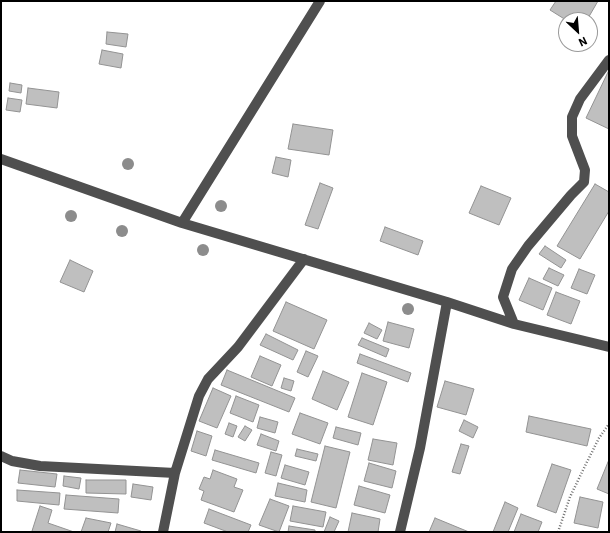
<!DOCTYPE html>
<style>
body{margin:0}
#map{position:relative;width:610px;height:533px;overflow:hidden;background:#fff;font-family:"IBM Plex Sans",sans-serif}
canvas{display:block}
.frame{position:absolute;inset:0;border:2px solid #000;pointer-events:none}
.north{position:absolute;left:558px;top:12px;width:40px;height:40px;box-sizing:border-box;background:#fff;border:1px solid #999;border-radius:50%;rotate:154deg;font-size:11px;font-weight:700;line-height:16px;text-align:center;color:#000}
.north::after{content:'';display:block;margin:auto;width:14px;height:18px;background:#000;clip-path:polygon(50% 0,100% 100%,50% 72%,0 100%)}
</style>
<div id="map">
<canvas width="610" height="533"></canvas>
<div class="frame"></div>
<div class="north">N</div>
</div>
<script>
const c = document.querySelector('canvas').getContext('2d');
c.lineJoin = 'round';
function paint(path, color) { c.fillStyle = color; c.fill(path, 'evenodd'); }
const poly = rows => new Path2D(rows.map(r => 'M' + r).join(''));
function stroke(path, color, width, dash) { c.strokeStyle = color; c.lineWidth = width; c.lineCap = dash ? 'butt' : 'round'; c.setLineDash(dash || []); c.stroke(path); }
const building = poly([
 [556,1,598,1,587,20,566,20,550,10,556,1],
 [107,32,128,34,126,47,106,44,107,32],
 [102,50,123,54,121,68,99,64,102,50],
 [609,70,609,129,586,118,609,70],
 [10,83,22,85,21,93,9,91,10,83],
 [28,88,59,92,57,108,26,104,28,88],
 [8,98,22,100,20,112,6,110,8,98],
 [293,124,333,130,329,155,288,149,293,124],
 [276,157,291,160,288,177,272,173,276,157],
 [320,183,333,188,318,229,305,225,320,183],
 [595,184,609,192,609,211,580,259,557,246,595,184],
 [481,186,511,198,499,225,469,213,481,186],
 [385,227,423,241,418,255,380,241,385,227],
 [545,246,566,260,561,268,539,254,545,246],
 [70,260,93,271,84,292,60,282,70,260],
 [549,268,564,275,558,286,543,279,549,268],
 [579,269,595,275,587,294,571,288,579,269],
 [529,278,552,288,543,310,519,300,529,278],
 [556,292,580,301,571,324,547,315,556,292],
 [286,302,327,320,314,349,273,331,286,302],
 [388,322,414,329,409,348,383,341,388,322],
 [369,323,382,330,377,339,364,333,369,323],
 [266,334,298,350,293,360,260,345,266,334],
 [362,338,389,349,386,357,358,345,362,338],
 [306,351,318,356,308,377,297,372,306,351],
 [360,354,411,373,408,382,357,363,360,354],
 [260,356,281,365,272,386,251,377,260,356],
 [227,370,295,398,289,412,221,385,227,370],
 [323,371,349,382,337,410,312,399,323,371],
 [362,373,387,382,373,425,348,417,362,373],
 [284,378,294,381,291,391,281,388,284,378],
 [445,381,474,389,466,415,437,407,445,381],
 [213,388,231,396,217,428,199,421,213,388],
 [236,396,259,405,253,422,230,413,236,396],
 [300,413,328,423,320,444,292,434,300,413],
 [529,416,591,429,587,446,526,432,529,416],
 [260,417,278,422,275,433,257,428,260,417],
 [464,420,478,427,473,438,459,431,464,420],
 [229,423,237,426,233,437,225,434,229,423],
 [245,426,252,430,245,441,238,437,245,426],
 [336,427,361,433,358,445,333,438,336,427],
 [197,431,212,436,206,456,191,451,197,431],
 [261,434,279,441,276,451,257,445,261,434],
 [373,439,397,443,393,465,368,460,373,439],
 [461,444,469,446,460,474,452,472,461,444],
 [325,446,350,452,336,508,311,502,325,446],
 [297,449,318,454,316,461,295,456,297,449],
 [215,450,259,463,256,473,212,460,215,450],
 [271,452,282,455,276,476,265,473,271,452],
 [608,462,609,462,609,494,597,489,608,462],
 [369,463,396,471,392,488,364,481,369,463],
 [552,464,571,470,556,513,537,506,552,464],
 [285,465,309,472,305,485,281,478,285,465],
 [20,470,57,474,55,487,18,483,20,470],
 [213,470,237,479,234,487,243,490,234,512,201,500,204,491,199,489,204,477,210,479,213,470],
 [64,476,81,478,79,489,63,486,64,476],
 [86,480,126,480,126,494,86,493,86,480],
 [278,483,307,490,305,502,275,496,278,483],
 [133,484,153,487,151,500,131,497,133,484],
 [359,486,390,495,385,513,354,505,359,486],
 [17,490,60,493,59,505,17,501,17,490],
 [66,495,119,499,118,513,64,509,66,495],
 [580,497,603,502,598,528,574,523,580,497],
 [270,499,289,506,279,532,259,525,270,499],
 [505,502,518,508,508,532,493,532,505,502],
 [40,506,52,510,48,523,74,532,35,532,32,531,40,506],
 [293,506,326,512,323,527,290,521,293,506],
 [209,509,251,525,248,532,228,532,204,523,209,509],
 [352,513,380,519,378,532,348,532,352,513],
 [521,514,542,522,538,532,514,532,521,514],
 [330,517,339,521,334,532,324,532,330,517],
 [86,518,111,523,108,532,81,532,86,518],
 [435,518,469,532,429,532,435,518],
 [117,524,141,531,141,532,115,532,117,524],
 [289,526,315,530,315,532,288,532,289,526]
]);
const path = poly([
 [558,532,570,497,583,470,599,438,609,424]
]);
const minor = poly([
 [1,159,182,223,447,302,514,324,609,347],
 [182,223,320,1],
 [514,324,503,297,512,269,528,246,571,195,584,182,585,170,572,136,572,117,580,99,609,60],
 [1,456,12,461,40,466,175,473],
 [163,532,175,473,199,396,208,379,238,347,304,259],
 [400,532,420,448,447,302]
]);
const trees = [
 [128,164],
 [221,206],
 [71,216],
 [122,231],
 [203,250],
 [408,309]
];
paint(building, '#bfbfbf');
stroke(building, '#939393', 1);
stroke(path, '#717171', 2.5, [1, 2]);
stroke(minor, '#4f4f4f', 10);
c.fillStyle = '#8c8c8c';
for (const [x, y] of trees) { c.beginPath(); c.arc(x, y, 6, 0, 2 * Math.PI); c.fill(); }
</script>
